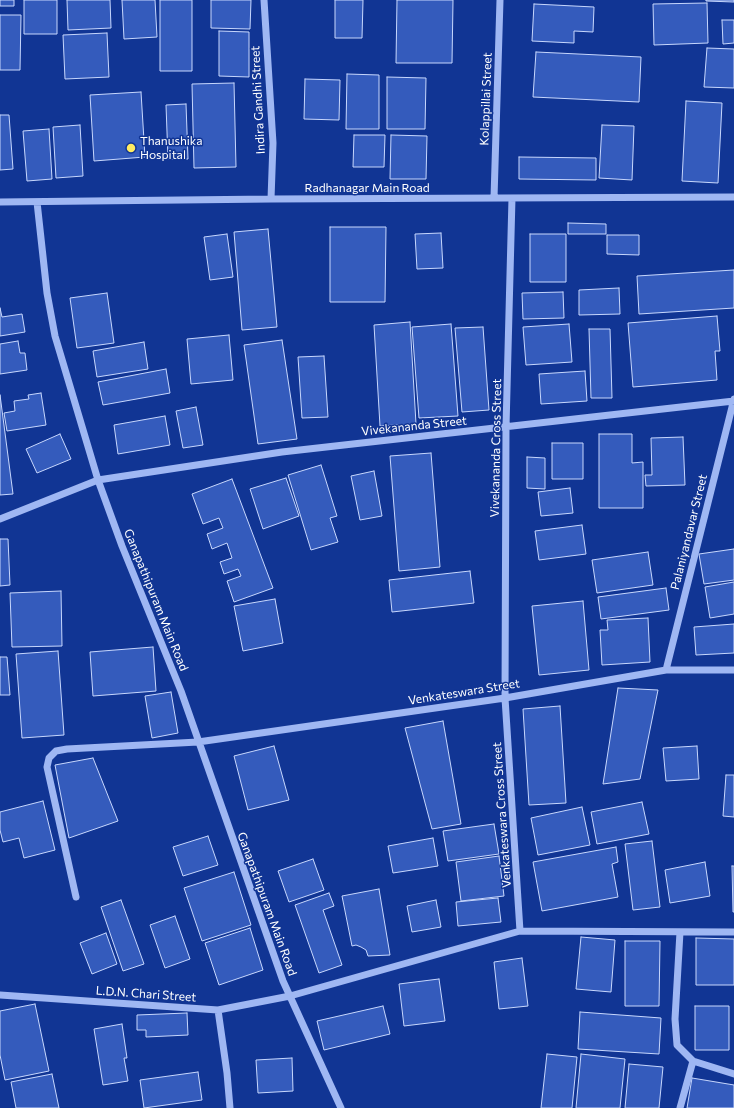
<!DOCTYPE html>
<style>
body{margin:0}
canvas{display:block;background:#113594}
</style>
<canvas width="734" height="1108"></canvas>
<script>
const c = document.querySelector('canvas').getContext('2d');
c.lineJoin = 'round';
function paint(path, color) { c.fillStyle = color; c.fill(path, 'evenodd'); }
const poly = rows => new Path2D(rows.map(r => 'M' + r).join(''));
function stroke(path, color, width, dash) { c.strokeStyle = color; c.lineWidth = width; c.lineCap = dash ? 'butt' : 'round'; c.setLineDash(dash || []); c.stroke(path); }
function label(font, color, halo, rows, align = 'center') {
  c.font = font + ' Commissioner,sans-serif'; c.lineWidth = 3; c.setLineDash([]); c.textBaseline = 'middle'; c.strokeStyle = halo; c.fillStyle = color; for (const [text, x, y, turn = 0] of rows) {
    c.save(); c.translate(x, y); c.rotate((+turn || 0) * Math.PI / 180); c.textAlign = isNaN(turn) ? turn : align; if (halo) c.strokeText(text, 0, 0); c.fillText(text, 0, 0); c.restore();
  }
}
const building = poly([
 [0,0,14,0,14,6,0,6,0,0],
 [24,0,57,0,57,34,24,34,24,0],
 [67,0,110,0,111,28,68,30,67,0],
 [122,0,155,0,157,37,124,39,122,0],
 [160,0,192,0,192,71,160,71,160,0],
 [211,0,251,0,250,29,211,28,211,0],
 [335,0,363,0,362,38,335,38,335,0],
 [397,0,453,0,452,63,396,63,397,0],
 [706,0,734,0,734,2,706,1,706,0],
 [707,3,708,43,654,45,653,4,707,3],
 [534,4,594,7,593,32,574,31,574,43,532,41,534,4],
 [0,15,21,15,20,70,0,70,0,15],
 [722,20,734,20,734,43,723,44,722,20],
 [219,31,249,32,249,77,219,76,219,31],
 [107,33,109,77,65,79,63,35,107,33],
 [707,48,734,49,734,88,704,87,707,48],
 [536,52,641,57,639,102,533,97,536,52],
 [347,74,379,75,379,129,346,129,347,74],
 [387,77,426,78,425,129,387,129,387,77],
 [305,79,340,80,339,120,304,119,305,79],
 [234,83,236,167,194,168,192,84,234,83],
 [141,92,145,157,94,161,90,95,141,92],
 [686,101,722,103,718,183,682,181,686,101],
 [186,104,188,159,168,159,166,105,186,104],
 [0,115,9,115,13,169,0,170,0,115],
 [80,125,83,176,56,178,53,127,80,125],
 [602,125,634,126,632,180,599,178,602,125],
 [49,129,52,179,27,181,23,131,49,129],
 [354,135,385,135,384,167,353,167,354,135],
 [391,135,427,136,426,179,390,179,391,135],
 [519,157,596,158,596,180,519,179,519,157],
 [568,223,606,224,606,234,568,234,568,223],
 [330,227,386,227,385,302,330,302,330,227],
 [268,229,277,327,242,330,234,232,268,229],
 [441,233,443,268,417,269,415,234,441,233],
 [227,234,233,277,210,280,204,237,227,234],
 [530,234,566,234,566,282,530,282,530,234],
 [607,235,639,235,639,255,607,254,607,235],
 [734,270,734,308,639,314,637,276,734,270],
 [619,288,620,314,579,315,579,290,619,288],
 [563,292,564,318,523,319,522,293,563,292],
 [107,293,114,343,77,348,70,298,107,293],
 [0,308,2,317,22,314,25,332,0,336,0,308],
 [717,316,720,351,715,351,717,380,633,387,628,323,717,316],
 [410,322,416,424,380,426,374,325,410,322],
 [451,324,458,416,419,418,412,327,451,324],
 [569,324,572,362,526,365,523,327,569,324],
 [483,327,489,410,462,412,455,328,483,327],
 [589,329,610,329,612,398,591,398,589,329],
 [229,335,233,380,191,384,187,339,229,335],
 [282,340,297,439,258,444,244,345,282,340],
 [18,341,20,353,25,353,27,370,0,374,0,344,18,341],
 [144,342,148,369,97,377,93,351,144,342],
 [324,356,328,417,302,418,298,357,324,356],
 [166,369,170,393,103,405,98,382,166,369],
 [585,371,587,401,541,404,539,374,585,371],
 [41,393,46,425,7,431,4,413,15,411,14,401,29,399,28,395,41,393],
 [0,395,13,494,0,495,0,395],
 [196,407,203,445,183,448,176,411,196,407],
 [165,416,170,445,118,454,114,425,165,416],
 [60,434,71,459,37,473,26,449,60,434],
 [599,434,632,434,632,463,643,462,643,508,599,508,599,434],
 [683,437,685,485,646,486,645,475,652,475,651,438,683,437],
 [552,443,583,443,583,479,552,479,552,443],
 [431,453,440,567,399,571,390,456,431,453],
 [527,457,545,458,545,489,527,488,527,457],
 [321,465,337,516,330,518,338,542,311,550,288,475,321,465],
 [374,471,382,516,360,520,351,476,374,471],
 [286,478,299,516,263,529,250,489,286,478],
 [232,479,273,588,234,602,227,581,241,576,238,569,224,574,220,562,232,558,227,543,212,549,207,534,223,528,219,518,203,524,192,494,232,479],
 [570,488,573,513,541,516,538,492,570,488],
 [582,525,586,554,539,560,535,531,582,525],
 [0,539,8,539,10,585,0,586,0,539],
 [734,549,734,580,704,584,699,554,734,549],
 [648,552,653,585,597,593,592,560,648,552],
 [470,571,474,603,392,612,389,580,470,571],
 [734,582,734,614,710,618,705,587,734,582],
 [666,588,669,610,601,619,598,597,666,588],
 [61,591,62,646,12,647,10,593,61,591],
 [275,599,283,643,243,651,234,606,275,599],
 [583,601,589,670,539,675,532,606,583,601],
 [648,618,650,662,602,665,600,630,608,630,607,620,648,618],
 [734,624,734,653,696,655,694,627,734,624],
 [153,647,156,691,93,696,90,652,153,647],
 [58,651,64,735,22,738,16,654,58,651],
 [0,657,7,657,10,695,0,695,0,657],
 [618,688,658,690,640,779,603,784,618,688],
 [171,692,178,733,152,738,145,696,171,692],
 [560,706,566,803,529,805,523,709,560,706],
 [443,721,461,824,432,829,405,728,443,721],
 [274,746,289,800,248,810,234,756,274,746],
 [697,746,699,779,666,781,663,748,697,746],
 [93,758,118,821,69,838,55,765,93,758],
 [726,775,734,775,734,817,723,816,726,775],
 [43,801,55,850,24,858,19,838,3,842,0,830,0,812,43,801],
 [642,802,649,834,597,844,591,812,642,802],
 [582,807,590,845,538,855,531,818,582,807],
 [494,824,499,854,448,861,443,831,494,824],
 [208,836,218,865,183,876,173,847,208,836],
 [433,838,438,866,393,873,388,846,433,838],
 [652,841,660,907,633,910,625,844,652,841],
 [616,847,618,862,612,864,618,897,542,911,533,862,616,847],
 [499,856,504,896,461,901,456,862,499,856],
 [313,859,324,890,289,902,278,871,313,859],
 [705,862,710,896,670,903,665,870,705,862],
 [732,866,734,866,734,912,733,912,732,866],
 [234,872,251,925,202,941,184,888,234,872],
 [379,889,390,955,368,956,366,950,361,947,356,945,352,946,342,896,379,889],
 [329,893,334,906,323,910,342,965,319,973,295,905,329,893],
 [498,898,501,922,458,926,456,902,498,898],
 [121,900,144,964,123,971,101,907,121,900],
 [436,900,441,927,412,932,407,906,436,900],
 [175,916,190,959,165,968,150,925,175,916],
 [250,928,263,970,219,985,205,943,250,928],
 [106,933,117,964,92,974,80,943,106,933],
 [581,937,615,940,611,992,576,989,581,937],
 [696,938,734,939,734,985,696,985,696,938],
 [625,941,660,941,659,1006,625,1006,625,941],
 [522,958,528,1006,499,1009,494,962,522,958],
 [439,979,445,1021,404,1026,399,984,439,979],
 [35,1004,49,1071,5,1080,0,1055,0,1011,35,1004],
 [383,1006,390,1034,324,1050,317,1021,383,1006],
 [695,1006,729,1006,729,1050,695,1050,695,1006],
 [580,1012,661,1018,659,1054,578,1049,580,1012],
 [187,1013,188,1035,146,1037,146,1030,137,1030,137,1015,187,1013],
 [122,1024,127,1058,124,1058,128,1081,103,1085,94,1029,122,1024],
 [547,1054,577,1057,572,1108,541,1108,547,1054],
 [581,1054,625,1059,620,1108,576,1108,581,1054],
 [292,1058,293,1091,258,1093,256,1060,292,1058],
 [629,1064,663,1067,659,1108,625,1108,629,1064],
 [198,1072,202,1100,144,1108,140,1080,198,1072],
 [52,1074,59,1108,16,1108,11,1082,52,1074],
 [692,1078,734,1085,734,1108,687,1108,692,1078]
]);
const minor = poly([
 [264,0,273,143,271,199],
 [494,198,500,0],
 [512,198,506,427,505,698,520,931],
 [0,202,271,199,734,197],
 [37,202,47,293,55,336,98,480,122,546,181,691,283,981,341,1108],
 [0,519,98,480,282,452,734,401],
 [666,670,734,399],
 [76,897,47,767,49,758,56,751,67,749,198,742,505,698,666,670,734,670],
 [680,932,675,1019,677,1045,693,1061,734,1074],
 [0,995,218,1010,290,996,520,931,734,932],
 [218,1010,227,1073,230,1108],
 [680,1108,693,1061]
]);
const markers = [
 [131,148,5,"#ffeb61"]
];
const streetNames = [
 ["Kolappillai Street",486,99,-88],
 ["Indira Gandhi Street",258,100,-93],
 ["Radhanagar Main Road",367,188],
 ["Vivekananda Street",414,426,-6],
 ["Vivekananda Cross Street",496,448,-89],
 ["Palaniyandavar Street",689,532,-76],
 ["Ganapathipuram Main Road",156,600,68],
 ["Venkateswara Street",464,692,-9],
 ["Venkateswara Cross Street",502,815,-94],
 ["Ganapathipuram Main Road",267,904,70],
 ["L.D.N. Chari Street",146,994,4]
];
const poiNames = [
 ["Thanushika",140,141],
 ["Hospital",140,155]
];
paint(building, '#345bbc');
stroke(building, '#c7d7fd', 1);
stroke(minor, '#9fb7f3', 7);
for (const [x, y, r, color] of markers) { const dot = new Path2D(); dot.arc(x, y, r, 0, 2 * Math.PI); c.fillStyle = color; c.fill(dot); stroke(dot, '#113594', 1.5); }
label('12px', '#fff', '#113594', streetNames);
label('12px', '#fff', '#113594', poiNames, 'left');
</script>
